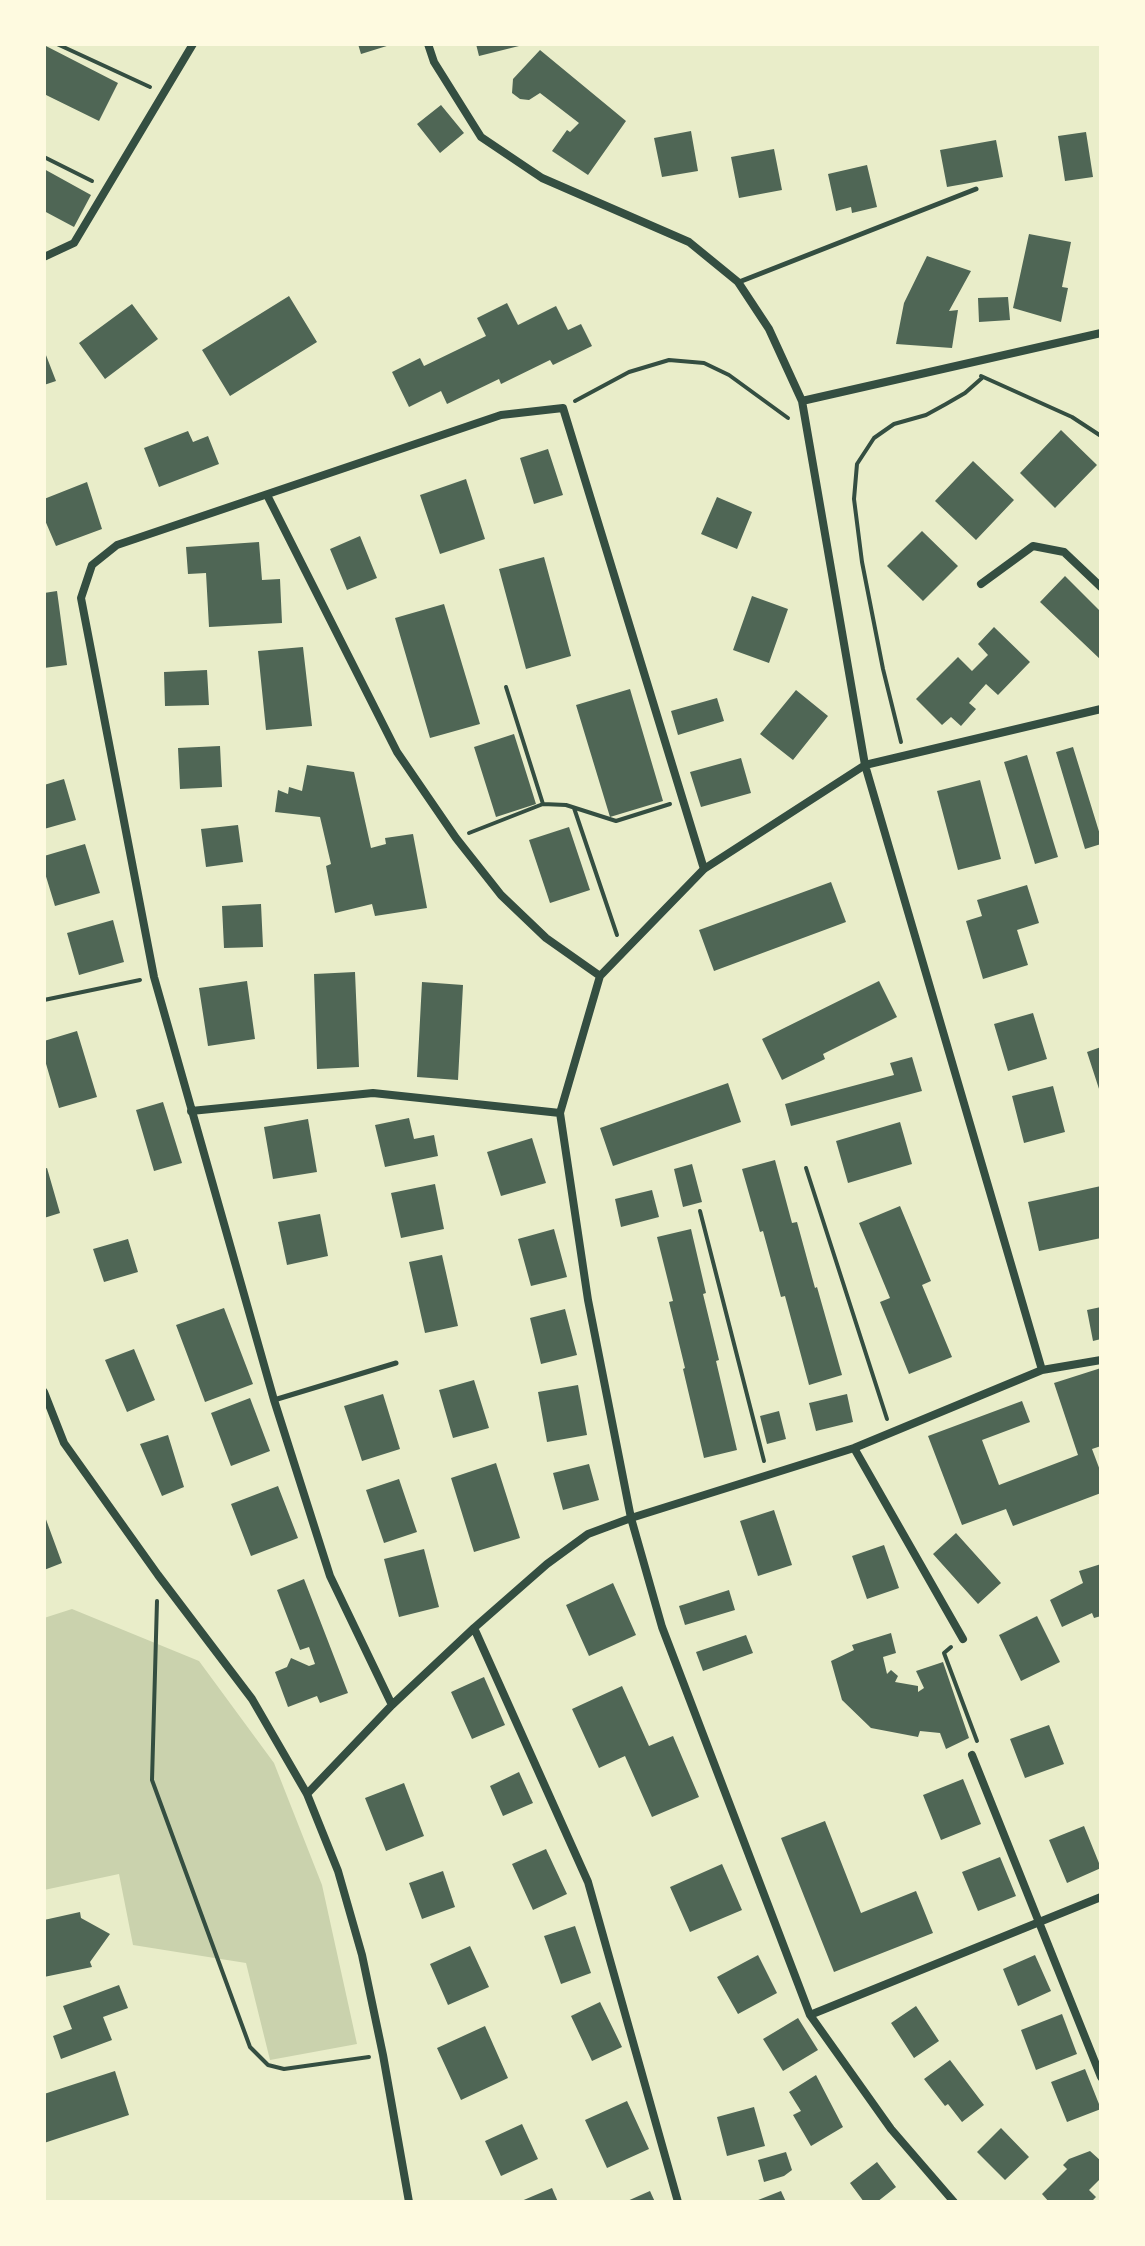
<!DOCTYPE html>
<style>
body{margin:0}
#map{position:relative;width:1145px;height:2246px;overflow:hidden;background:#e9edc9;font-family:"PT Sans Narrow",sans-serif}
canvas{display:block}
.frame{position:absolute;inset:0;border:46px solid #fefae0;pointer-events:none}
</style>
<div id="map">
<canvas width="1145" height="2246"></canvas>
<div class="frame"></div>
</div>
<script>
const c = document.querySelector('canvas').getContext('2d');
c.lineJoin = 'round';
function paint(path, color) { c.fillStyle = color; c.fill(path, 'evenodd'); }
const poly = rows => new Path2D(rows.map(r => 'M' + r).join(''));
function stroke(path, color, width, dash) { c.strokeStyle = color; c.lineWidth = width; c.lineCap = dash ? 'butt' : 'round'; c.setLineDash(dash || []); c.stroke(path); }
const green = poly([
 [72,1609,199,1661,274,1763,322,1885,357,2044,270,2060,246,1963,133,1945,119,1874,44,1890,44,1618]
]);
const building = poly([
 [358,44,390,44,390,45,361,54],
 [476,44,523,44,523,45,479,56],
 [44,45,118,83,99,121,44,94],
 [540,50,626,121,588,175,552,151,567,130,570,132,579,123,540,93,529,100,520,99,512,93,513,79],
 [441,105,464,133,440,153,417,124],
 [691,131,698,171,662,177,654,138],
 [1086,132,1093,177,1065,181,1058,136],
 [996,140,1003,177,947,187,940,150],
 [774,149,782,190,739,198,731,157],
 [867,165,877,207,852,213,851,207,836,211,828,174],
 [44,169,91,195,74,227,44,211],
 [1029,234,1071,242,1062,287,1068,288,1061,322,1013,308],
 [927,256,971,271,949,311,958,310,952,348,896,344,904,303],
 [289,296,317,342,230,396,202,350],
 [1008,297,1010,320,979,322,978,298],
 [507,303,518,325,556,306,568,330,581,324,592,346,553,365,550,360,501,384,499,379,447,404,441,391,409,407,392,372,420,358,424,366,486,336,477,318],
 [132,304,158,339,105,379,79,343],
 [44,350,56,381,44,385],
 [1061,430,1097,465,1055,508,1020,473],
 [188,431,193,442,208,436,219,464,159,487,144,448],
 [548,449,563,495,534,504,520,458],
 [973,461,1014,500,976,540,935,501],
 [466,479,485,539,440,554,420,495],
 [87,482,102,529,56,546,44,518,44,499],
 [717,497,752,512,737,549,701,534],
 [922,531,958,566,923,601,887,566],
 [360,536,377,578,347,590,330,549],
 [259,542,262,580,280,579,282,623,209,627,206,573,188,574,186,547],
 [544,557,571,656,526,669,499,569],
 [1065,576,1101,612,1101,660,1040,602],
 [57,591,67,665,44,668,44,593],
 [752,596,788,609,769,663,733,650],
 [444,604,480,724,430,738,395,618],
 [994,627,1030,662,998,695,986,684,969,703,976,709,961,726,951,717,942,725,916,699,958,657,972,671,988,655,978,644],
 [303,647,312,726,266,730,258,651],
 [207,670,209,705,165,706,164,672],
 [630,689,663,801,610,817,576,705],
 [796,690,828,716,793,760,760,734],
 [717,698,724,721,678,735,671,711],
 [514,734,536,804,496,817,474,747],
 [220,746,222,787,180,789,178,748],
 [1073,747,1101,838,1101,844,1085,849,1056,752],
 [1027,755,1058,857,1035,864,1004,762],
 [741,758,751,793,701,807,690,772],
 [307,765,354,772,371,848,386,844,385,838,413,834,427,908,375,916,372,904,335,913,326,866,331,864,320,817,275,812,278,790,288,794,289,787,302,791],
 [64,779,76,820,44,829,44,785],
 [980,780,1001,859,958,870,937,791],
 [238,825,243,862,206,867,201,829],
 [569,827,590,890,550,903,529,840],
 [85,844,100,893,55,906,44,870,44,856],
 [831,882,846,922,714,971,699,930],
 [1027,885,1039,923,1017,930,1028,965,983,979,966,921,982,916,977,900],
 [261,904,263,947,224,948,222,906],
 [113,920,124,962,79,975,67,933],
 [355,972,359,1067,317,1069,314,974],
 [247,981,255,1039,208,1046,199,988],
 [879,981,897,1017,823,1054,825,1059,782,1080,762,1039],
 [422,982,463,985,458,1080,417,1077],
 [1033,1013,1047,1059,1008,1071,994,1024],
 [77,1031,97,1097,59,1108,44,1057,44,1041],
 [1101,1047,1101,1092,1100,1092,1087,1052],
 [912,1057,922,1091,791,1126,785,1104,894,1075,890,1063],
 [728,1083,741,1122,613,1166,600,1128],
 [1053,1086,1065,1132,1024,1143,1012,1096],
 [163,1102,182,1163,154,1171,136,1110],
 [409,1118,414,1139,434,1135,438,1156,385,1167,375,1125],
 [308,1119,317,1172,273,1179,264,1127],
 [900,1122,912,1164,848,1183,836,1141],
 [532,1138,546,1183,501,1196,487,1152],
 [775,1160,792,1223,797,1222,815,1288,817,1287,842,1375,809,1385,785,1296,781,1297,763,1231,760,1232,742,1169],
 [692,1164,702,1202,683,1207,674,1169],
 [47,1168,60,1213,44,1218,44,1169],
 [435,1184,444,1229,401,1238,391,1193],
 [1101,1186,1101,1238,1039,1251,1028,1202],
 [652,1190,659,1217,621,1227,615,1199],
 [900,1206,931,1281,922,1285,952,1357,909,1374,880,1302,890,1298,859,1223],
 [320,1214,328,1256,287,1265,278,1222],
 [554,1229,567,1277,531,1286,518,1239],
 [691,1229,706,1293,703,1294,719,1360,716,1361,737,1450,704,1458,683,1369,685,1368,669,1302,673,1301,657,1237],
 [128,1239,138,1272,104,1282,93,1249],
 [442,1255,458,1326,425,1333,409,1262],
 [1101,1307,1101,1339,1093,1341,1087,1310],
 [224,1308,253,1384,205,1402,176,1325],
 [565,1309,577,1355,541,1364,530,1318],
 [134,1349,155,1400,127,1412,105,1360],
 [1101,1368,1101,1446,1092,1449,1101,1473,1101,1493,1013,1526,1006,1509,962,1525,928,1436,1022,1401,1030,1422,982,1440,999,1485,1078,1455,1054,1383],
 [474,1380,489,1428,453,1438,439,1390],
 [578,1385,587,1435,547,1442,538,1392],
 [383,1394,400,1449,362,1461,344,1406],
 [847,1394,853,1422,816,1431,809,1403],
 [250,1398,270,1451,231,1466,211,1413],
 [779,1411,786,1439,767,1444,760,1416],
 [168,1435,184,1487,162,1496,140,1444],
 [496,1463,520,1538,474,1552,451,1478],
 [589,1464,599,1500,563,1510,553,1473],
 [399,1479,417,1532,384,1543,366,1490],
 [278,1486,298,1538,251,1556,231,1504],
 [774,1510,792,1565,758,1576,740,1521],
 [44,1514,62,1563,44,1570],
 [956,1533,1001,1583,978,1604,933,1554],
 [884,1545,899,1588,867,1599,852,1556],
 [424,1549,439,1607,399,1617,384,1559],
 [1101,1564,1101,1616,1094,1618,1092,1613,1062,1627,1050,1600,1083,1583,1079,1571],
 [304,1579,348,1693,320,1703,317,1696,288,1707,275,1672,287,1667,291,1658,309,1666,315,1664,309,1647,300,1650,277,1590],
 [613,1583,636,1635,589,1656,566,1605],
 [729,1590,735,1610,685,1625,679,1606],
 [1037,1616,1060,1662,1021,1681,999,1635],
 [891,1633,896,1653,883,1657,887,1674,891,1670,898,1676,895,1682,918,1686,918,1692,924,1688,916,1671,943,1662,969,1738,946,1749,940,1733,920,1731,918,1737,871,1728,842,1700,831,1661,854,1650,852,1645],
 [746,1635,753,1653,703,1671,696,1652],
 [484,1677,505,1725,472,1739,451,1692],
 [622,1686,649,1746,673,1736,699,1797,652,1817,625,1756,599,1768,572,1709],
 [1049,1725,1064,1764,1025,1778,1010,1739],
 [519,1772,533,1803,503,1816,490,1786],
 [963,1779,981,1824,941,1840,923,1795],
 [404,1783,424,1836,386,1851,365,1798],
 [825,1821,861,1913,916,1891,933,1933,834,1972,781,1838],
 [1084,1826,1101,1868,1067,1883,1049,1840],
 [546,1849,567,1894,533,1910,512,1864],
 [1000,1857,1016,1896,978,1911,962,1872],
 [722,1864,742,1910,690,1932,670,1887],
 [443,1871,455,1907,422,1919,409,1883],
 [80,1912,81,1918,110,1934,90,1962,92,1967,44,1977,44,1920],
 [575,1926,591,1973,561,1984,544,1936],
 [470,1946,489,1987,448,2005,430,1964],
 [758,1955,777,1993,738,2014,717,1977],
 [1035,1955,1051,1991,1018,2006,1003,1969],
 [119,1985,128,2008,103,2017,112,2040,61,2059,53,2036,72,2029,63,2006],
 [600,2002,622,2047,592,2061,571,2016],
 [916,2006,939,2041,914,2058,891,2023],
 [1062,2014,1077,2054,1036,2070,1021,2030],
 [798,2018,818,2050,783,2071,763,2039],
 [485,2026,508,2078,461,2100,437,2048],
 [950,2060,984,2105,962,2122,948,2104,945,2106,924,2079],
 [1085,2069,1101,2109,1067,2122,1051,2082],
 [115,2071,129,2115,44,2143,44,2094],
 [816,2075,843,2127,811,2146,793,2115,801,2111,789,2092],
 [627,2101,649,2149,607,2168,585,2120],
 [754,2107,765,2146,727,2156,717,2117],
 [522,2124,538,2159,501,2176,485,2141],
 [1001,2128,1029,2157,1005,2180,977,2152],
 [1090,2151,1101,2161,1101,2178,1089,2190,1096,2197,1091,2202,1049,2202,1042,2194,1067,2169,1063,2165,1069,2159],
 [786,2152,792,2170,784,2176,764,2182,758,2160],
 [877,2162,896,2187,877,2202,864,2202,850,2183],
 [552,2188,558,2202,519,2202],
 [650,2191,655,2202,625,2202],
 [781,2191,786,2202,753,2202]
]);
const path = poly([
 [57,44,150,87],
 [44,157,92,181],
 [981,376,1072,417,1101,436],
 [575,401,629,372,669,360,704,363,729,375,788,418],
 [506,687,543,804],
 [901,742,883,669,862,562,854,499,857,464,874,438,894,424,926,415,946,404,965,393,982,378],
 [574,808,617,935],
 [469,833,543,804,566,805,616,821,670,804],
 [44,1000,140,980],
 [806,1168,887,1419],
 [700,1211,764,1461],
 [157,1601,152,1780,250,2047,268,2065,284,2069,369,2057],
 [951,1647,944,1653,977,1741]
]);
const service = poly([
 [739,282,976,189],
 [274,1400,396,1363]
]);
const minor = poly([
 [428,44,434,62,481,137,542,178,689,242,738,282,769,329,802,401,865,765,1042,1370],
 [44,257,74,243,193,44],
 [802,401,1101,333],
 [267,495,397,752,456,838,501,895,546,938,600,976],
 [981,584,1033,546,1064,552,1101,587],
 [191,1111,373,1093,560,1113],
 [44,1392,64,1443,158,1575,252,1699,307,1794,338,1871,362,1955,383,2055,409,2202],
 [854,1448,963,1639],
 [474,1628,588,1882,678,2202],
 [392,1705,330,1576,274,1400,154,977,81,598,92,565,117,545,501,415,563,408,704,869],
 [972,1755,1101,2077],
 [307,1794,392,1705,474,1628,547,1564,588,1534,631,1518,854,1448,1042,1370,1101,1360],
 [810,2015,1101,1897],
 [954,2202,891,2129,810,2015,662,1627,631,1518,588,1300,560,1113,600,976,704,869,865,765,1101,709]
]);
paint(green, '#cad2ad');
paint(building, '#4f6655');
stroke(path, '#344e41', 4);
stroke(service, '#344e41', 5);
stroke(minor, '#344e41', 8);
</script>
